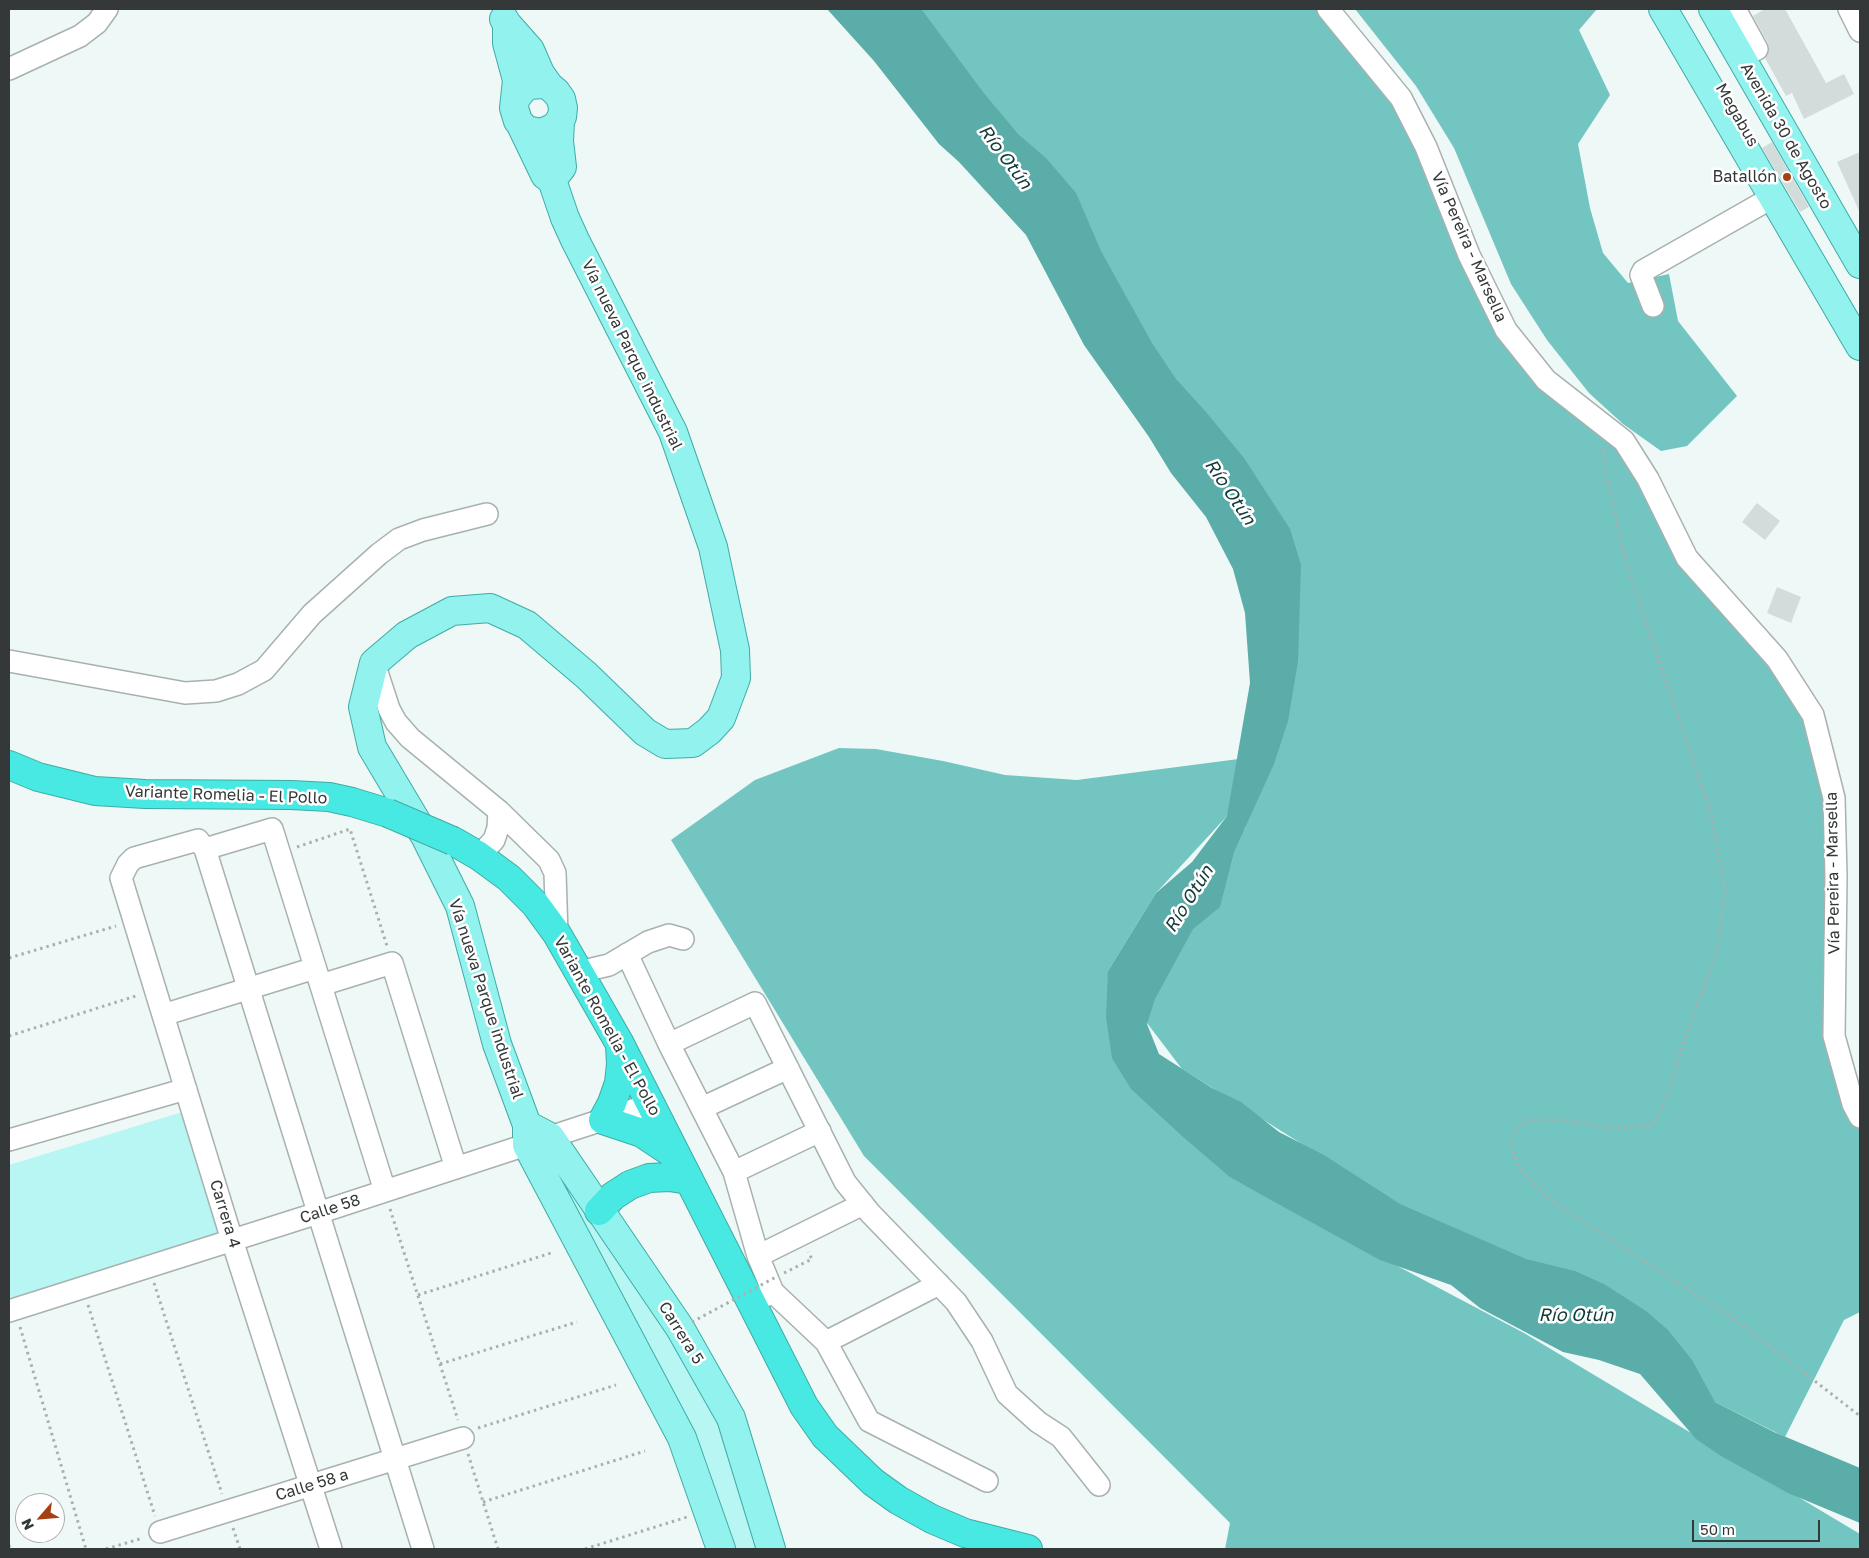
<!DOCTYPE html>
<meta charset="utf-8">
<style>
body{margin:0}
#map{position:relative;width:1869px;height:1558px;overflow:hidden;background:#edf8f7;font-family:"Golos Text",sans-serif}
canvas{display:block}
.frame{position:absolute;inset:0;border:10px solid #343838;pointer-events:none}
.north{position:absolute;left:15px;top:1493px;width:50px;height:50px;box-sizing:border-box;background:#fff;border:1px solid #aeafaf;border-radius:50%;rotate:243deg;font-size:14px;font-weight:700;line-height:20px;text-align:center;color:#343838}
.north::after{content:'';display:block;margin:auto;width:18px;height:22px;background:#a54012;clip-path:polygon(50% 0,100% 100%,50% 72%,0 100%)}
.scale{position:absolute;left:1692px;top:1520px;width:128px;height:22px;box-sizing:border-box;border:2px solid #343838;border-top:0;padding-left:6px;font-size:15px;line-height:18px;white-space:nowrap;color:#343838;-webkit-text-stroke:4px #fff;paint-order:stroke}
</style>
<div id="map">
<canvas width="1869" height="1558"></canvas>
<div class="frame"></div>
<div class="north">N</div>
<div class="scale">50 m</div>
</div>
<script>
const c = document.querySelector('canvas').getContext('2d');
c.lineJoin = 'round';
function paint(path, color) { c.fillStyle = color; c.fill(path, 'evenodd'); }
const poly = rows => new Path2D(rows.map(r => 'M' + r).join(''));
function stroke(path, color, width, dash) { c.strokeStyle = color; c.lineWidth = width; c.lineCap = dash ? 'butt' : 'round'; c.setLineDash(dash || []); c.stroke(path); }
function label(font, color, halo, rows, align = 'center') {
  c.font = font + ' "Golos Text",sans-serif'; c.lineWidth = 5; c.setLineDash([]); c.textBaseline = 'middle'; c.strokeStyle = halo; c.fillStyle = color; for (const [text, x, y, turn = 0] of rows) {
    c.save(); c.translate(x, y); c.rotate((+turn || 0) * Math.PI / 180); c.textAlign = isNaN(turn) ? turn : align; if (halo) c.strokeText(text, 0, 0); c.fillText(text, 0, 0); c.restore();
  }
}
const green = poly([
 [192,1109,232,1240,14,1309,9,1292,9,1165],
 [550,1137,680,1328,771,1549,721,1549,527,1145]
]);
const forest = poly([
 [880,9,1339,9,1401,98,1504,328,1599,420,1678,539,1799,694,1835,852,1834,1005,1860,1113,1860,1312,1844,1320,1785,1437,1715,1402,1182,1069,1147,1023,1161,942,1245,828,1297,583],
 [1355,9,1597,9,1579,30,1610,95,1578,144,1590,208,1603,253,1628,283,1669,274,1678,321,1737,396,1687,446,1661,451,1623,424,1589,393,1547,340,1511,284,1454,148,1416,86],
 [839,748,876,749,943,761,1005,775,1077,780,1254,757,1227,816,1156,893,1108,971,1231,1178,1524,1333,1860,1534,1860,1549,1225,1549,1230,1523,864,1156,671,840,755,780]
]);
const water = poly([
 [827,9,921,9,922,10,983,92,1018,134,1046,158,1076,193,1101,251,1152,343,1176,379,1206,412,1244,458,1290,529,1301,565,1298,661,1288,721,1274,764,1234,852,1220,907,1193,929,1155,999,1147,1024,1159,1054,1212,1088,1241,1102,1279,1132,1324,1155,1400,1204,1526,1259,1575,1271,1604,1284,1646,1311,1668,1330,1692,1360,1715,1402,1774,1432,1860,1468,1860,1523,1788,1493,1721,1456,1696,1439,1640,1374,1599,1360,1563,1352,1480,1308,1451,1285,1380,1260,1231,1178,1182,1136,1131,1089,1112,1058,1106,1017,1108,971,1156,893,1192,862,1227,816,1250,683,1245,613,1233,569,1206,517,1171,473,1149,437,1084,345,1026,235,959,162,939,144,874,61]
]);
const building = poly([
 [1765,9,1785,9,1826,83,1844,74,1854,94,1804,119,1792,93,1786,96,1765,58,1769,50,1768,43,1753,16],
 [1772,142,1809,207,1800,212,1762,148],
 [1860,152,1860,213,1837,162],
 [1757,503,1780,521,1765,540,1742,522],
 [1777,587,1801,597,1791,623,1767,613]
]);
const path = poly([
 [1603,448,1606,474,1627,566,1712,817,1725,892,1717,951,1682,1047,1669,1092,1653,1125,1611,1129,1565,1120,1528,1120,1516,1130,1511,1147,1520,1169,1549,1199,1741,1324,1860,1416],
 [297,847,350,829,387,946],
 [9,958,116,926],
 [9,1036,139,995],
 [390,1209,458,1420],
 [784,1273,812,1259,808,1252],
 [154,1283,222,1494],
 [418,1295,551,1253],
 [88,1305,155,1516],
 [20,1327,86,1549],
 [440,1364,577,1322],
 [478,1428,616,1385],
 [468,1454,498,1549],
 [483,1502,645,1451],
 [233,1528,240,1549],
 [9,1545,10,1549],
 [106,1549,143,1538],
 [585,1549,687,1517]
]);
const minor = poly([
 [1328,9,1401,98,1426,147,1469,255,1506,330,1546,380,1624,441,1648,479,1687,558,1777,659,1813,715,1834,798,1836,876,1834,1036,1853,1104,1860,1117],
 [1735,9,1757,49,1741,58],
 [1849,9,1860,31],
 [9,69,80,36,97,23,107,9],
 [1653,306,1641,275,1643,271,1773,197],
 [9,661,185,693,216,691,238,684,264,670,312,614,379,554,399,539,423,530,487,514],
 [374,663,389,709,396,722,410,738,499,811,549,860,555,873,557,934],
 [205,849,272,829,385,1191],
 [479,856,494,840,498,828,499,811],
 [627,954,669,1044,734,1172,758,1256,863,1204],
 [579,972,609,965,648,942,669,935,683,939],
 [321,985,392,963,456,1168],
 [163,1015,315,968],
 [669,1044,755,1003,845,1182,870,1213,956,1302,982,1341,1007,1394,1038,1422,1061,1437,1099,1485],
 [702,1108,788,1068],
 [9,1140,186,1089],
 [734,1172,820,1131],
 [758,1256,773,1292],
 [752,1303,773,1292,826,1342,939,1284],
 [9,1311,318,1213,651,1104],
 [826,1342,869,1421,987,1481],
 [160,1532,463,1438],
 [331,1549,232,1240,121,878,128,864,134,858,198,840,205,849,423,1549]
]);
const major = poly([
 [1663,9,1860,346],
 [1713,9,1860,264],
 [504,19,507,24,530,50,540,73,549,86],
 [507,24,507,43,517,80,514,108,518,121,526,130,541,133,555,127,562,117,563,108,561,99,556,92,549,86,543,84,530,85,524,88,516,98],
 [521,125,545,175,552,180,565,218,575,240,673,432,713,547,735,650,736,678,721,718,709,731,693,743,665,744,645,732,586,675,527,625,490,608,452,611,407,635,374,663,363,707,372,747,425,836,460,906,497,1044,527,1125,527,1145,682,1438,721,1549],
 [552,180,562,167,559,141,560,121],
 [527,1125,550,1137,680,1328,731,1418,771,1549]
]);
const highway = poly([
 [9,765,38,777,95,791,145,794,291,795,329,797,352,802,388,813],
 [453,841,479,856,509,878,535,904,557,934,620,1044,804,1406,825,1436,873,1482,898,1500,932,1519,965,1533,1028,1549],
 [620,1046,621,1064,619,1083,612,1103,603,1120,642,1133,675,1155],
 [599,1211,613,1196,630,1185,649,1178,669,1177,689,1180]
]);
const pathBridge = poly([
 [692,1322,776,1277]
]);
const highwayBridge = poly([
 [388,813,453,841]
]);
const markers = [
 [1787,177,5,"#a54012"]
];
const streetNames = [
 ["Megabus",1737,115,60],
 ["Avenida 30 de Agosto",1786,136,60],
 ["Vía Pereira - Marsella",1469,247,66],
 ["Vía nueva Parque industrial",632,355,64],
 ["Variante Romelia - El Pollo",226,795,2],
 ["Vía Pereira - Marsella",1833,873,-91],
 ["Vía nueva Parque industrial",486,999,72],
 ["Variante Romelia - El Pollo",607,1026,61],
 ["Calle 58",330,1209,-18],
 ["Carrera 4",225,1214,73],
 ["Carrera 5",681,1333,58],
 ["Calle 58 a",312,1485,-17]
];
const poiNames = [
 ["Batallón",1777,177]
];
const waterNames = [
 ["Río Otún",1005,157,53],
 ["Río Otún",1230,492,56],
 ["Río Otún",1189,899,-58],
 ["Río Otún",1576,1315]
];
paint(green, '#b7f6f2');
paint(forest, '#73c5c1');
paint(water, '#5aada9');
paint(building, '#d2dcdb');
stroke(minor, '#a8b1b0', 24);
stroke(major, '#41aba6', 30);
stroke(highway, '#41aba6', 30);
stroke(path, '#a9b1b0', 3, [2.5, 4]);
stroke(minor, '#fff', 21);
stroke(major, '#91f2ee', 28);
stroke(highway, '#48e9e2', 28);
stroke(highwayBridge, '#41aba6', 30, []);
stroke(pathBridge, '#a9b1b0', 3, [2.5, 4]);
stroke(highwayBridge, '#48e9e2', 28);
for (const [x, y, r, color] of markers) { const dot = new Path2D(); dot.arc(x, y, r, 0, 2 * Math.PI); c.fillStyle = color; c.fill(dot); stroke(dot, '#fff', 2); }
label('16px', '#343838', '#fff', streetNames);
label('16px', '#343838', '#fff', poiNames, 'right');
label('italic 18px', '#123a38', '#fff', waterNames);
</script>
